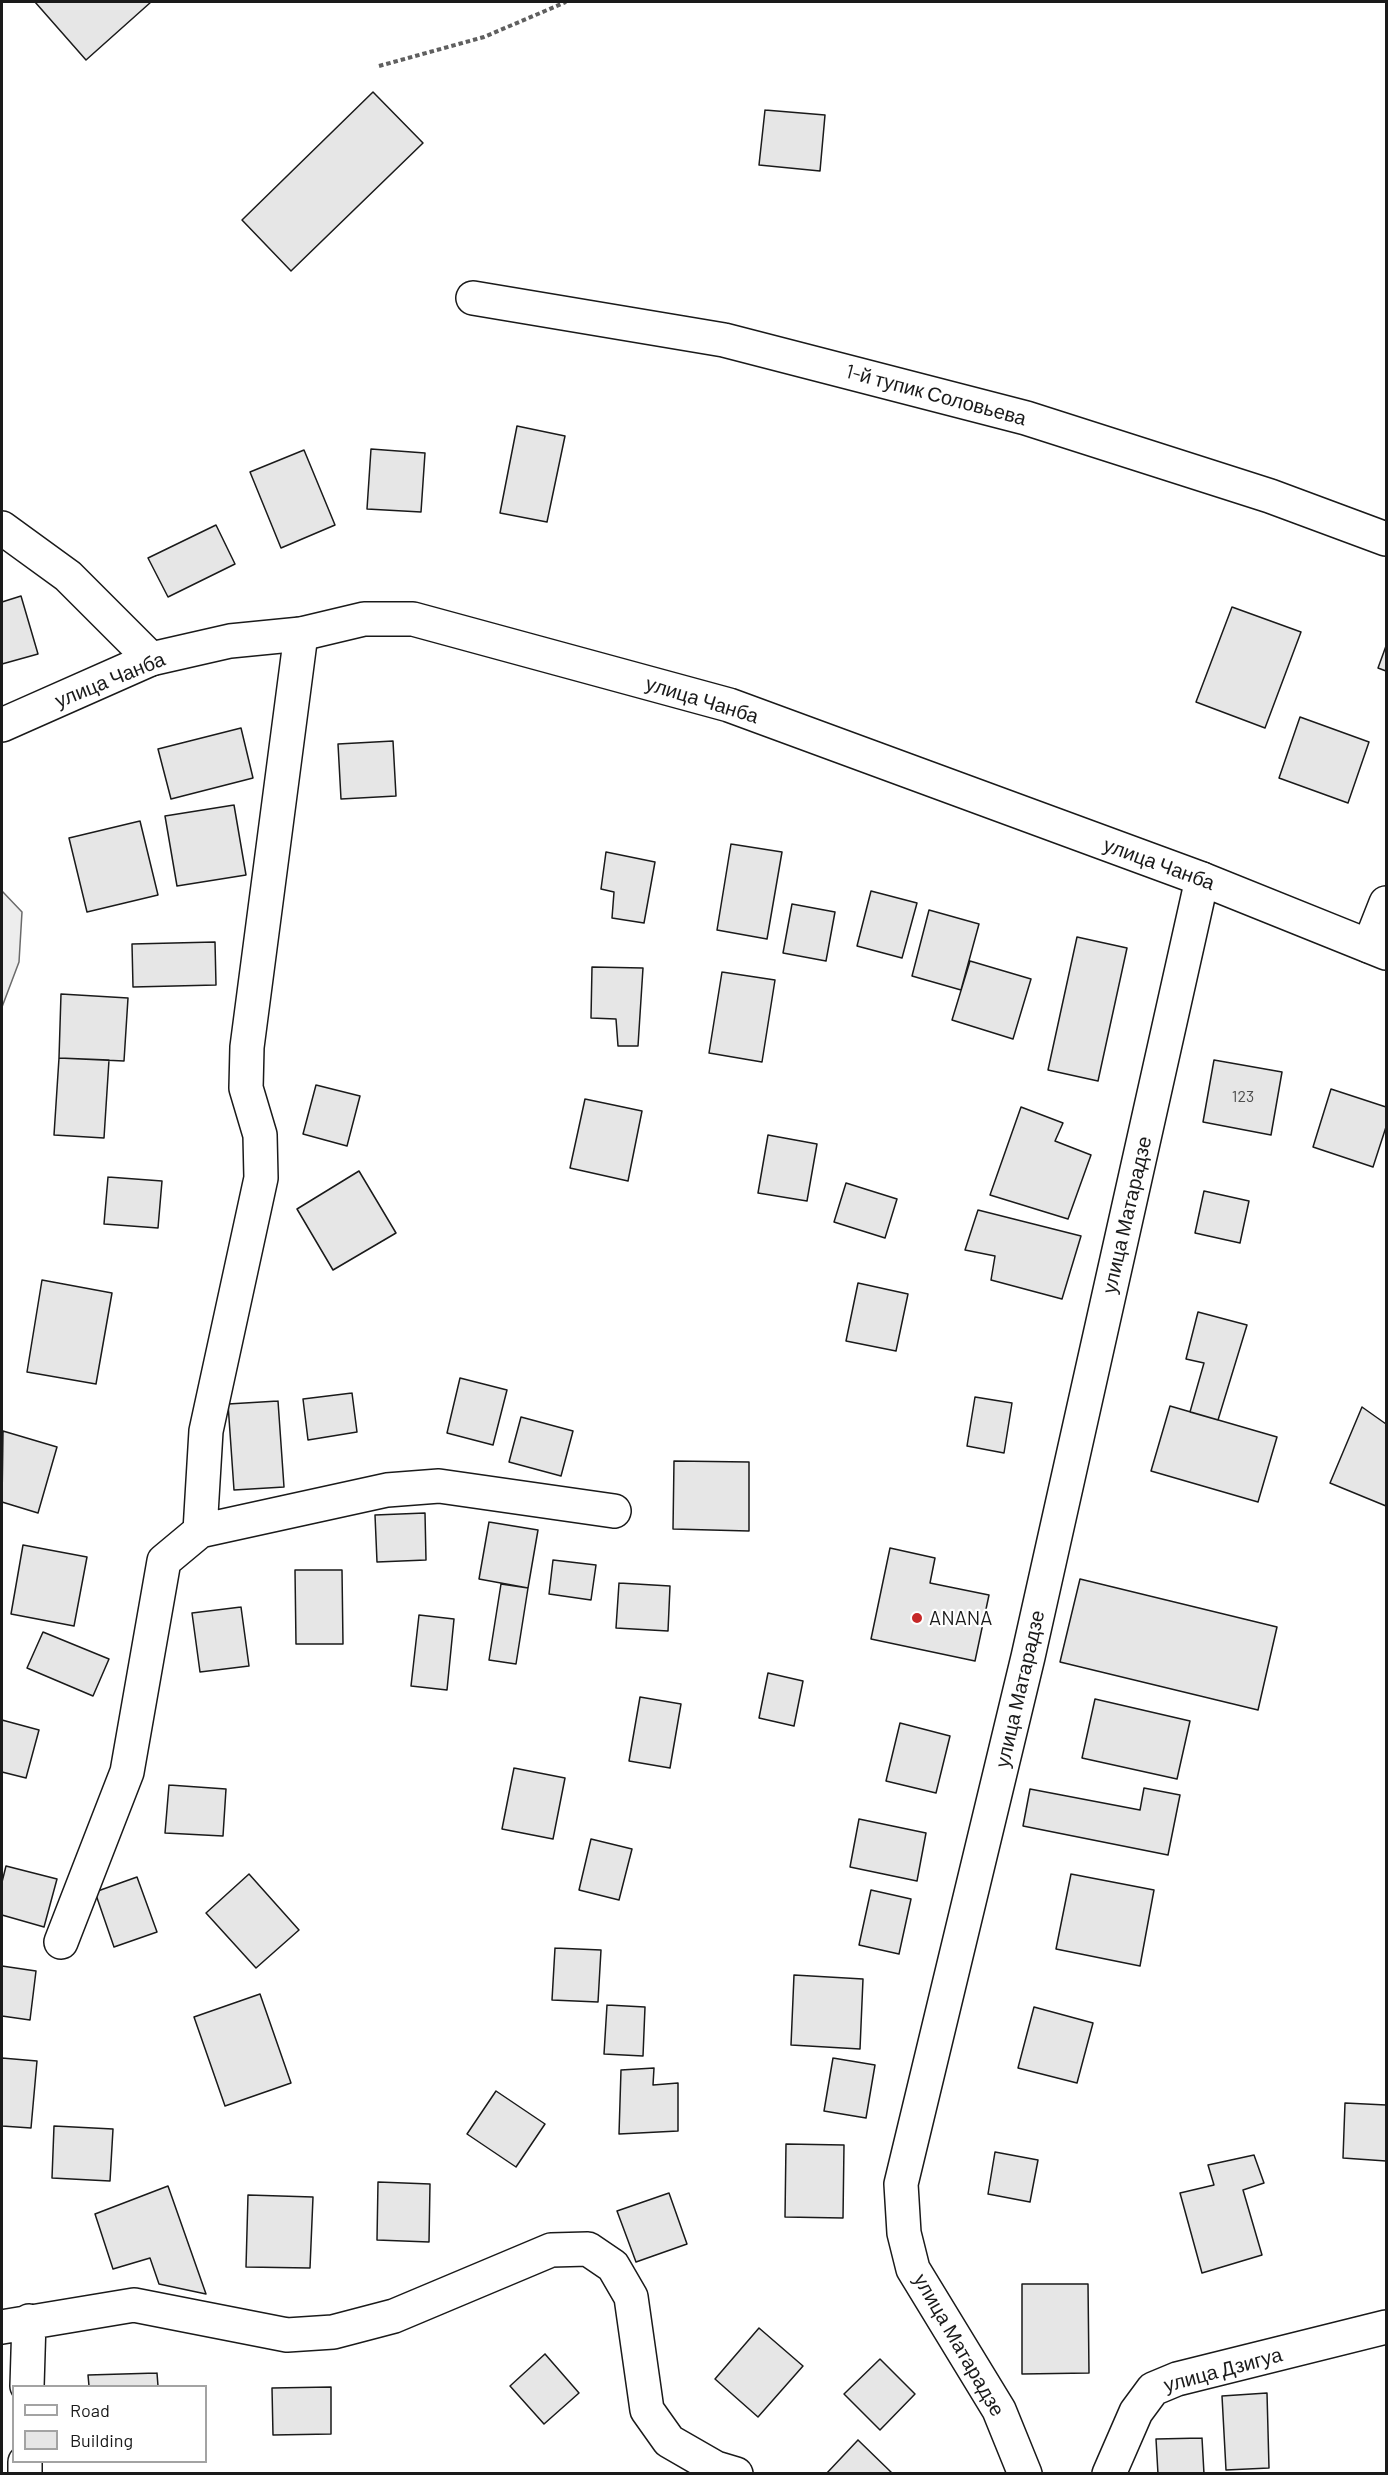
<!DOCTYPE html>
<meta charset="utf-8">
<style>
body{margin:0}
#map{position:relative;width:1388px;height:2475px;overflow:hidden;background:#fff;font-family:Barlow,sans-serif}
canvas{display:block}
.frame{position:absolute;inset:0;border:3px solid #1a1a1a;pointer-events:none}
.legend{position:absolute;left:12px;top:2385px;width:195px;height:78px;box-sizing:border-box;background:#fff;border:2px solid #a3a3a3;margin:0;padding:8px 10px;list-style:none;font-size:18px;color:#1a1a1a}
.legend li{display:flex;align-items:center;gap:12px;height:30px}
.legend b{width:30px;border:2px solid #a3a3a3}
</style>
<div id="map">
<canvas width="1388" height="2475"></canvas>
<div class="frame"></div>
<ul class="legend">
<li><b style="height:8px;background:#fff"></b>Road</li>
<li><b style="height:16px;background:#e6e6e6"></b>Building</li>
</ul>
</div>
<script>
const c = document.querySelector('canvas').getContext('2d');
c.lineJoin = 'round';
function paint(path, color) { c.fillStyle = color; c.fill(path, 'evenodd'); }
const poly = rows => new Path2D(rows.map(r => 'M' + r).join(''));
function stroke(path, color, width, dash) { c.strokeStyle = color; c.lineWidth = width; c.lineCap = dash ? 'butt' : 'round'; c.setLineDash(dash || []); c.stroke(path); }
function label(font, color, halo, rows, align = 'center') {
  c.font = font + ' Barlow,sans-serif'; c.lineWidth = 4.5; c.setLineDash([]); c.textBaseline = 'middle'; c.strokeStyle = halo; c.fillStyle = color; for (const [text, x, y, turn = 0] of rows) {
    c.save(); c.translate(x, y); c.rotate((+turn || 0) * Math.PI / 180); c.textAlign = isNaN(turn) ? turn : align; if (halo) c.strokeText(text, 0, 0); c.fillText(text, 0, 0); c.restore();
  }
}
const built = poly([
 [2,891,22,912,19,962,2,1007,2,891]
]);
const building = poly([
 [35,2,151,2,86,60,35,2],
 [373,92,423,143,291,271,242,220,373,92],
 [765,110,825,115,820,171,759,165,765,110],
 [517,426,565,436,547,522,500,513,517,426],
 [371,449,425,453,421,512,367,509,371,449],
 [304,450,335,525,281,548,250,472,304,450],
 [216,525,235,564,168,597,148,558,216,525],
 [21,596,38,654,2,664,2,602,21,596],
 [1232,607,1301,632,1265,728,1196,702,1232,607],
 [1386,646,1386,671,1378,668,1386,646],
 [1300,717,1369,742,1348,803,1279,778,1300,717],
 [241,728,253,778,171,799,158,749,241,728],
 [393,741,396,796,341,799,338,744,393,741],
 [234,805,246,875,177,886,165,816,234,805],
 [140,821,158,895,87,912,69,838,140,821],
 [731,844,782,852,767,939,717,930,731,844],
 [606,852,655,862,644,923,612,918,614,892,601,889,606,852],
 [871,891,917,903,902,958,857,946,871,891],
 [792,904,835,912,826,961,783,953,792,904],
 [929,910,979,924,961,990,912,976,929,910],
 [1077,937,1127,948,1098,1081,1048,1070,1077,937],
 [215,942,216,985,133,987,132,944,215,942],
 [970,961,1031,979,1013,1039,952,1020,970,961],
 [592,967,643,968,638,1046,618,1046,616,1019,591,1018,592,967],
 [722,972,775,980,762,1062,709,1053,722,972],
 [61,994,128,998,124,1061,59,1058,61,994],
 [59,1058,109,1060,104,1138,54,1135,59,1058],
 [1214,1060,1282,1072,1271,1135,1203,1122,1214,1060],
 [316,1085,360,1096,347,1146,303,1134,316,1085],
 [1331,1089,1386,1107,1386,1127,1373,1167,1313,1147,1331,1089],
 [585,1099,642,1111,628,1181,570,1168,585,1099],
 [1021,1107,1063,1123,1055,1141,1091,1155,1068,1219,990,1195,1021,1107],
 [768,1135,817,1144,807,1201,758,1193,768,1135],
 [359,1171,396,1233,333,1270,297,1209,359,1171],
 [108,1177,162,1181,158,1228,104,1224,108,1177],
 [846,1183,897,1199,885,1238,834,1222,846,1183],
 [1204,1191,1249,1201,1240,1243,1195,1233,1204,1191],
 [978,1210,1081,1236,1062,1299,991,1280,995,1256,965,1250,978,1210],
 [42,1280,112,1293,96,1384,27,1372,42,1280],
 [858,1283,908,1294,896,1351,846,1341,858,1283],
 [1198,1312,1247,1325,1218,1420,1190,1412,1204,1363,1186,1359,1198,1312],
 [460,1378,507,1390,493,1445,447,1433,460,1378],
 [352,1393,357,1432,308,1440,303,1399,352,1393],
 [975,1397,1012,1403,1004,1453,967,1446,975,1397],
 [278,1401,284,1487,234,1490,228,1404,278,1401],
 [1170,1406,1277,1437,1258,1502,1151,1471,1170,1406],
 [1362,1407,1386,1424,1386,1506,1330,1483,1362,1407],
 [521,1417,573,1431,561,1476,509,1462,521,1417],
 [3,1431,57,1447,38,1513,2,1502,3,1431],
 [674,1461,749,1462,749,1531,673,1529,674,1461],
 [425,1513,426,1560,377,1562,375,1515,425,1513],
 [489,1522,538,1530,528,1588,479,1579,489,1522],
 [23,1545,87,1557,74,1626,11,1614,23,1545],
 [890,1548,935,1558,930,1583,989,1595,975,1661,871,1639,890,1548],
 [553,1560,596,1565,591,1600,549,1594,553,1560],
 [295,1570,342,1570,343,1644,296,1644,295,1570],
 [1080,1579,1277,1627,1258,1710,1060,1662,1080,1579],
 [619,1583,670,1586,668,1631,616,1628,619,1583],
 [501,1584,528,1588,516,1664,489,1660,501,1584],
 [241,1607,249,1666,200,1672,192,1613,241,1607],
 [419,1615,454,1619,447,1690,411,1686,419,1615],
 [43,1632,109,1659,93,1696,27,1668,43,1632],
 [768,1673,803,1681,794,1726,759,1718,768,1673],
 [640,1697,681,1704,670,1768,629,1761,640,1697],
 [1095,1699,1190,1721,1177,1779,1082,1758,1095,1699],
 [2,1720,39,1730,26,1778,2,1772,2,1720],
 [900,1723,950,1736,936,1793,886,1781,900,1723],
 [514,1768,565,1778,553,1839,502,1829,514,1768],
 [169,1785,226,1789,223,1836,165,1833,169,1785],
 [1144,1788,1180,1795,1168,1855,1023,1826,1030,1789,1140,1810,1144,1788],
 [859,1819,926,1833,917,1881,850,1867,859,1819],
 [591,1839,632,1849,619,1900,579,1890,591,1839],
 [6,1866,57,1879,44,1927,2,1915,2,1882,6,1866],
 [249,1874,299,1930,256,1968,206,1913,249,1874],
 [1071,1874,1154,1890,1140,1966,1056,1949,1071,1874],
 [137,1877,157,1932,114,1947,95,1892,137,1877],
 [871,1890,911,1899,899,1954,859,1945,871,1890],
 [555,1948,601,1950,598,2002,552,2000,555,1948],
 [2,1966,36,1971,30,2020,2,2016,2,1966],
 [794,1975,863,1979,860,2049,791,2045,794,1975],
 [260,1994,291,2083,225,2106,194,2017,260,1994],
 [607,2005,645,2007,643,2056,604,2054,607,2005],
 [1034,2007,1093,2023,1077,2083,1018,2068,1034,2007],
 [2,2058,37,2061,31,2128,2,2126,2,2058],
 [833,2058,875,2065,866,2118,824,2111,833,2058],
 [654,2068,653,2085,678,2083,678,2131,619,2134,621,2070,654,2068],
 [496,2091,545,2124,516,2167,467,2134,496,2091],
 [1345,2103,1386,2105,1386,2161,1343,2158,1345,2103],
 [54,2126,113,2129,110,2181,52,2178,54,2126],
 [786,2144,844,2145,843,2218,785,2217,786,2144],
 [995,2152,1038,2160,1030,2202,988,2194,995,2152],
 [1254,2155,1264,2183,1243,2190,1262,2255,1202,2273,1180,2193,1214,2185,1208,2165,1254,2155],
 [378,2182,430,2184,429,2242,377,2240,378,2182],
 [168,2186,206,2294,159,2284,150,2258,113,2269,95,2214,168,2186],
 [669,2193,687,2244,636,2262,617,2211,669,2193],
 [248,2195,313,2197,310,2268,246,2267,248,2195],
 [1022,2284,1088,2284,1089,2373,1022,2374,1022,2284],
 [759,2328,803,2366,758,2417,715,2379,759,2328],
 [545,2354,579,2393,544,2424,510,2386,545,2354],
 [880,2359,915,2394,880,2430,844,2394,880,2359],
 [157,2373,158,2386,89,2386,88,2375,157,2373],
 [331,2387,331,2434,273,2435,272,2388,331,2387],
 [1267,2393,1269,2468,1226,2470,1222,2396,1267,2393],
 [1202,2438,1204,2474,1158,2474,1156,2439,1202,2438],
 [858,2440,893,2474,826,2474,858,2440]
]);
const path = poly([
 [379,66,484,37,566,2]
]);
const minor = poly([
 [473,298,724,340,1026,418,1270,496,1386,539],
 [2,528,68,576,151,659],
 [1369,946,1386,903],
 [200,1531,206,1431,261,1178,260,1135,246,1088,247,1047,301,634],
 [61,1942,127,1772,164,1561,200,1531,387,1490,439,1486,614,1511],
 [2,2327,134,2305,287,2335,333,2332,394,2316,551,2250,588,2249,613,2266,631,2297,647,2410,669,2441,716,2468,736,2474],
 [27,2386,29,2321],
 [25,2474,25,2462],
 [1025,2474,999,2410,913,2269,904,2233,901,2184,1028,1657,1202,879],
 [1109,2474,1136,2412,1153,2389,1177,2379,1386,2327]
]);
const tertiary = poly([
 [2,725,151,659,230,641,301,634,364,619,413,619,729,705,1202,879,1386,953]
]);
const markers = [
 [917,1618,6,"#c62828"]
];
const numberNames = [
 ["123",1243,1097]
];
const streetNames = [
 ["1-й тупик Соловьева",936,395,15],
 ["улица Чанба",110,680,-22],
 ["улица Чанба",702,700,17],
 ["улица Чанба",1159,864,20],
 ["улица Матарадзе",1127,1215,-77],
 ["улица Матарадзе",1020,1689,-77],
 ["улица Матарадзе",959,2345,60],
 ["улица Дзигуа",1223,2370,-15]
];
const poiNames = [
 ["ANANA",929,1618]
];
paint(built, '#ededed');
stroke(built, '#6a6a6a', 1.5);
paint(building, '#e6e6e6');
stroke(building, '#1a1a1a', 1.5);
stroke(minor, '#1a1a1a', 36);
stroke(tertiary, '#1a1a1a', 36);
stroke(path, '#5f5f5f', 4, [4.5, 3]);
stroke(minor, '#fff', 33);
stroke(tertiary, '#fff', 33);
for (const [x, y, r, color] of markers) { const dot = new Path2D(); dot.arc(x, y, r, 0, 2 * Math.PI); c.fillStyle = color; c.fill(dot); stroke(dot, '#fff', 2); }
label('16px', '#4d4d4d', null, numberNames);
label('20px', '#1a1a1a', '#fff', streetNames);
label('20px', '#1a1a1a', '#fff', poiNames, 'left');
</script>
